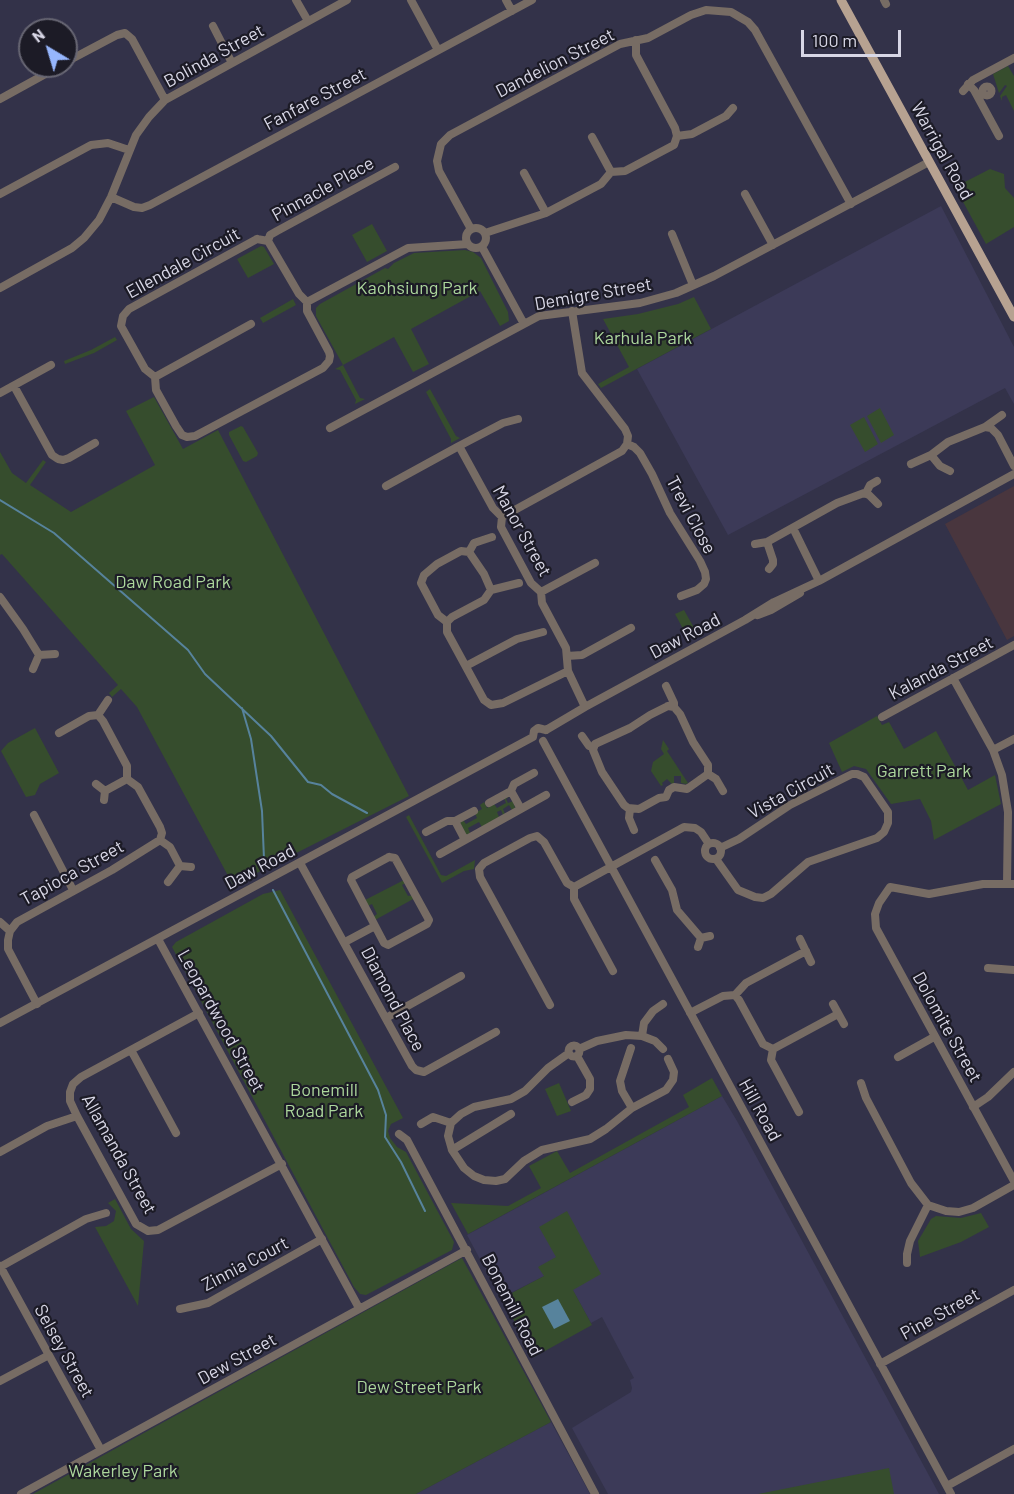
<!DOCTYPE html>
<style>
body{margin:0}
#map{position:relative;width:1014px;height:1494px;overflow:hidden;background:#333249;font-family:Barlow,sans-serif}
canvas{display:block}
.north{position:absolute;left:18px;top:18px;width:60px;height:60px;box-sizing:border-box;background:#1c1b26;border:2px solid #676673;border-radius:50%;rotate:322deg;font-size:16px;font-weight:700;line-height:24px;text-align:center;color:#d8d7e6}
.north::after{content:'';display:block;margin:auto;width:21px;height:27px;background:#96b6fd;clip-path:polygon(50% 0,100% 100%,50% 72%,0 100%)}
.scale{position:absolute;left:801px;top:30px;width:100px;height:27px;box-sizing:border-box;border:3px solid #d8d7e6;border-top:0;padding-left:8px;font-size:18px;line-height:21px;white-space:nowrap;color:#d8d7e6;-webkit-text-stroke:4px #1c1b26;paint-order:stroke}
</style>
<div id="map">
<canvas width="1014" height="1494"></canvas>
<div class="north">N</div>
<div class="scale">100 m</div>
</div>
<script>
const c = document.querySelector('canvas').getContext('2d');
c.lineJoin = 'round';
function paint(path, color) { c.fillStyle = color; c.fill(path, 'evenodd'); }
const poly = rows => new Path2D(rows.map(r => 'M' + r).join(''));
function stroke(path, color, width, dash) { c.strokeStyle = color; c.lineWidth = width; c.lineCap = dash ? 'butt' : 'round'; c.setLineDash(dash || []); c.stroke(path); }
function label(font, color, halo, rows, align = 'center') {
  c.font = font + ' Barlow,sans-serif'; c.lineWidth = 4.5; c.setLineDash([]); c.textBaseline = 'middle'; c.strokeStyle = halo; c.fillStyle = color; for (const [text, x, y, turn = 0] of rows) {
    c.save(); c.translate(x, y); c.rotate((+turn || 0) * Math.PI / 180); c.textAlign = isNaN(turn) ? turn : align; if (halo) c.strokeText(text, 0, 0); c.fillText(text, 0, 0); c.restore();
  }
}
const commercial = poly([
 [1014,486,1014,636,1007,640,945,524]
]);
const built = poly([
 [941,206,1014,347,1014,404,1005,388,728,535,637,369],
 [722,1096,737,1121,939,1494,608,1494,572,1428,631,1392,632,1388,630,1380,634,1378,602,1317,591,1323,555,1258,544,1276,501,1298,467,1235],
 [551,1422,590,1494,416,1494]
]);
const green = poly([
 [1008,66,1014,76,1014,111,1006,95,1002,97,1002,101,1000,96,1007,86,1005,85,999,93,993,74],
 [990,169,1004,174,1005,188,1014,198,1014,227,986,244,955,187],
 [372,224,387,251,367,262,352,235],
 [261,246,264,247,274,264,248,278,237,259],
 [465,250,473,252,481,258,508,312,509,321,500,326,480,291,411,329,429,364,413,372,394,337,343,365,360,398,365,399,355,404,356,400,340,370,335,369,343,365,316,316,316,308,320,304,385,268,388,269,394,263,414,253],
 [694,297,711,329,601,388,598,384,629,367,603,319,638,314,678,304],
 [293,299,296,305,263,323,260,318],
 [115,337,117,340,94,353,65,364,64,361,91,350],
 [430,389,456,436,460,438,451,443,451,439,426,392],
 [154,397,183,449,218,430,409,796,233,885,137,707,121,689,112,697,109,693,118,685,2,554,0,555,0,452,12,473,26,483,43,460,46,462,30,485,71,512,155,465,126,411],
 [880,408,894,435,881,443,867,416],
 [864,417,878,444,865,452,850,425],
 [241,426,243,427,258,453,257,456,246,462,243,461,229,435,229,432],
 [684,610,697,633,688,638,675,614],
 [877,716,882,725,889,722,904,749,936,731,968,790,995,775,1001,804,934,840,931,821,920,799,891,804,866,769,854,766,842,772,829,743],
 [35,728,59,773,40,784,35,795,26,797,1,751,8,743],
 [663,740,669,749,667,751,688,783,686,784,681,783,681,776,674,776,674,783,672,784,667,779,662,783,663,785,661,786,651,771,653,762,664,754,661,749],
 [510,796,506,799,508,803,513,801,515,808,512,810,509,805,503,809,505,814,503,815,501,810,497,812,499,817,482,827,479,822,468,828,470,833,466,835,460,822,463,820,466,824,477,818,475,813,482,809,480,805,484,802,487,808,494,804,497,808,506,803,504,798],
 [409,815,441,875,446,876,475,860,474,869,464,871,442,883,406,817],
 [404,880,406,883,402,885,408,896,413,895,415,898,375,920,373,917,377,914,372,904,368,906,365,900],
 [280,890,403,1118,391,1124,388,1131,390,1138,397,1147,406,1152,454,1242,452,1250,366,1295,360,1294,354,1287,172,947,176,942,263,894],
 [712,1078,722,1096,468,1234,451,1203,508,1206,541,1188,529,1166,557,1151,570,1173,689,1107,683,1095],
 [559,1083,571,1111,557,1116,545,1089],
 [115,1199,131,1229,144,1241,138,1306,95,1227,106,1226,114,1221,116,1211,108,1203],
 [567,1211,601,1274,573,1290,592,1325,534,1357,513,1319,518,1316,508,1295,544,1276,538,1267,556,1257,539,1227],
 [981,1213,989,1227,961,1242,920,1257,918,1241,931,1219,936,1216,961,1218],
 [462,1258,551,1422,416,1494,33,1494],
 [889,1468,894,1494,758,1494]
]);
const water = poly([
 [558,1299,570,1321,554,1329,542,1307]
]);
const stream = poly([
 [0,500,54,533,188,650,205,674,271,736,308,782,321,785,332,794,367,813],
 [242,708,251,739,262,811,264,859],
 [273,890,378,1090,386,1115,385,1137,401,1162,425,1211]
]);
const minor = poly([
 [296,0,308,21],
 [411,0,438,50],
 [506,0,512,11],
 [884,0,886,4],
 [213,26,232,63],
 [636,40,636,55,675,128,677,136],
 [66,62,117,35,125,33,132,39,165,100],
 [968,84,974,90,999,136],
 '982.5 91a4.5 4.5 0 1 1 9 0a4.5 4.5 0 1 1-9 0Z',
 [963,91,973,80,1014,58],
 [0,99,60,66],
 [677,136,692,134,726,116,733,108],
 [592,137,611,172],
 [524,173,546,213],
 [0,194,91,145,108,143,129,150],
 [745,194,773,245],
 [111,197,134,207,142,208,150,205,532,0],
 '466 238a10 10 0 1 1 20 0a10 10 0 1 1-20 0Z',
 [471,229,439,171,437,161,441,144,450,135,620,44,648,38,691,15,706,10,731,12,748,22,755,30,851,204],
 [485,233,546,213,601,184,611,172,625,171,674,145,677,136],
 [672,234,693,285],
 [257,239,268,241,299,294,307,302,307,311,329,352,330,356,329,361,323,368,195,436,187,437,182,435,176,426,156,390,155,377,145,369,126,335,121,326,123,316,129,309,257,239],
 [268,241,270,235,277,231,395,167],
 [482,247,524,324],
 [0,288,72,248,84,238,99,220,111,197,136,135,149,117,165,100,347,0],
 [307,302,408,248,468,244],
 [155,377,251,324],
 [14,386,52,455,58,459,63,460,69,458,95,443],
 [0,393,51,365],
 [985,427,991,428,998,435,1014,466],
 [330,428,539,316,640,303,676,293,714,276,929,162],
 [627,444,634,447,640,453,652,474,670,513,700,561,705,572,706,579,704,584,697,590,681,596],
 [459,446,503,423,518,419],
 [931,455,940,466,950,471],
 [911,464,931,455,948,442,985,427,1002,415],
 [386,486,459,446,493,508,502,517,501,527,531,583,541,592,542,603,566,648,568,671,585,707],
 [866,493,870,485,877,481],
 [502,517,622,451,627,444,628,436,625,429,582,373,572,311],
 [793,528,819,581],
 [767,542,773,560,773,564,769,569],
 [755,544,767,542,837,503,864,493,869,495,878,504],
 [469,552,474,543,492,537],
 [519,583,491,590,484,600,452,617,447,622,447,632,484,700,491,705,503,703,568,671],
 [541,592,595,563],
 [0,597,23,629,39,655],
 [758,615,771,610,800,593],
 [447,622,438,615,421,583,424,575,437,564,461,551,469,552,484,574,491,590],
 [567,656,582,655,631,628],
 [466,666,517,639,543,632],
 [33,669,39,655,55,654],
 [953,678,993,750,1002,775,1008,812,1007,883],
 [666,686,674,703,674,707],
 [668,706,674,707,680,714,693,742,708,765,708,774,687,789,674,787,669,790,666,797,659,798,639,809,628,808,624,805,602,772,593,750,595,744,630,728,650,715,668,706],
 [98,715,108,700],
 [882,717,1014,645],
 [546,730,585,707,745,620,774,602,819,581,1014,474],
 [59,733,89,716,98,715,103,721,127,766,127,779,138,787,160,827,162,833,160,840,170,847,180,866],
 [582,736,589,746,594,747],
 [543,741,951,1494],
 [993,750,1014,739],
 [708,774,716,779,723,791],
 [96,784,105,791,104,800],
 [105,791,127,779],
 [511,791,514,784,534,773],
 [489,803,511,791,521,809],
 [630,809,629,818,634,830],
 [34,815,73,890],
 [426,832,447,821,455,821],
 [465,840,455,821,474,811],
 '705 851a8 8 0 1 1 16 0a8 8 0 1 1-16 0Z',
 [440,854,546,795],
 [389,857,395,858,429,920,427,924,388,945,384,943,351,880,352,877,389,857],
 [716,859,738,890,755,897,763,898,771,894,808,862,877,838,884,832,888,823,888,812,864,777,857,774,852,774,790,805,739,839,720,848],
 [655,860,672,890,677,910,701,938],
 [300,863,412,1066,416,1070,424,1072,496,1032],
 [168,882,180,866,191,867],
 [1014,884,983,884,929,894,890,887,879,903,875,914,876,928,1014,1181],
 [574,887,574,899,613,971],
 [0,922,10,931],
 [158,939,359,1308],
 [800,939,811,962],
 [345,942,375,926],
 [698,947,701,938,710,936],
 [988,968,1014,970],
 [735,995,746,983,806,951],
 [37,1004,8,949,8,940,10,931,17,922,112,870,160,840],
 [833,1004,844,1024],
 [550,1005,480,877,479,869,484,863,530,838,537,836,544,842,567,883,574,887,684,827,695,828,701,832,709,844],
 [199,1013,81,1077,73,1084,70,1092,70,1101,77,1116,136,1224,148,1231,158,1230,282,1164],
 [690,1013,723,996,735,995,739,1000,763,1044,773,1049,838,1014],
 [386,1018,461,976],
 [0,1023,533,737,534,731,538,728,546,730],
 [642,1036,644,1023,653,1011,663,1004],
 '568.5 1051a5.5 5.5 0 1 1 11 0a5.5 5.5 0 1 1-11 0Z',
 [631,1048,620,1081,622,1091,632,1108],
 [579,1049,597,1041,626,1035,642,1036,655,1041,663,1049],
 [773,1049,771,1060,799,1112],
 [131,1050,176,1133],
 [569,1053,548,1068,525,1091,511,1099,474,1107,461,1114,451,1123,448,1136,452,1150,464,1168,474,1176,484,1180,496,1181,505,1179,524,1161,542,1150,590,1139,606,1129,632,1108,666,1090,673,1080,674,1072,668,1059],
 [898,1057,934,1037],
 [861,1083,866,1098,911,1183,928,1205,946,1211,959,1212,973,1208,1014,1185],
 [572,1102,586,1095,590,1089,590,1079,577,1056],
 [973,1107,988,1097,1014,1072],
 [421,1124,433,1117,451,1123],
 [399,1134,407,1140,595,1494],
 [452,1150,511,1114],
 [0,1152,47,1126,77,1116],
 [907,1263,907,1254,910,1241,928,1205],
 [0,1266,101,1450],
 [0,1267,86,1219,106,1213],
 [180,1309,208,1303,322,1239],
 [880,1364,1014,1290],
 [0,1381,49,1355],
 [947,1486,1014,1449],
 [21,1494,467,1250]
]);
const major = poly([
 [841,0,1014,317]
]);
const streetNames = [
 ["Bolinda Street",214,56,-29],
 ["Dandelion Street",555,63,-27],
 ["Fanfare Street",315,99,-28],
 ["Warrigal Road",942,151,61],
 ["Pinnacle Place",323,189,-29],
 ["Ellendale Circuit",183,263,-29],
 ["Demigre Street",593,294,-10],
 ["Trevi Close",691,515,62],
 ["Manor Street",522,531,61],
 ["Daw Road",685,636,-28],
 ["Kalanda Street",941,668,-28],
 ["Vista Circuit",791,791,-29],
 ["Daw Road",260,867,-28],
 ["Tapioca Street",72,873,-29],
 ["Diamond Place",393,999,62],
 ["Leopardwood Street",221,1021,61],
 ["Dolomite Street",947,1027,61],
 ["Hill Road",760,1110,61],
 ["Allamanda Street",119,1154,61],
 ["Zinnia Court",245,1264,-28],
 ["Bonemill Road",512,1305,63],
 ["Pine Street",940,1314,-29],
 ["Selsey Street",64,1351,61],
 ["Dew Street",237,1359,-29]
];
const parkNames = [
 ["Kaohsiung Park",417,288],
 ["Karhula Park",643,338],
 ["Daw Road Park",173,582],
 ["Garrett Park",924,771],
 ["Bonemill",324,1090],
 ["Road Park",324,1111],
 ["Dew Street Park",419,1387],
 ["Wakerley Park",123,1471]
];
paint(commercial, '#49363e');
paint(built, '#3c3a58');
paint(green, '#364d2d');
paint(water, '#57839c');
stroke(stream, '#57839c', 2);
stroke(minor, '#776c64', 8);
stroke(major, '#b7a291', 9);
label('18px', '#d8d7e6', '#1c1b26', streetNames);
label('18px', '#acd79c', '#1c1b26', parkNames);
</script>
